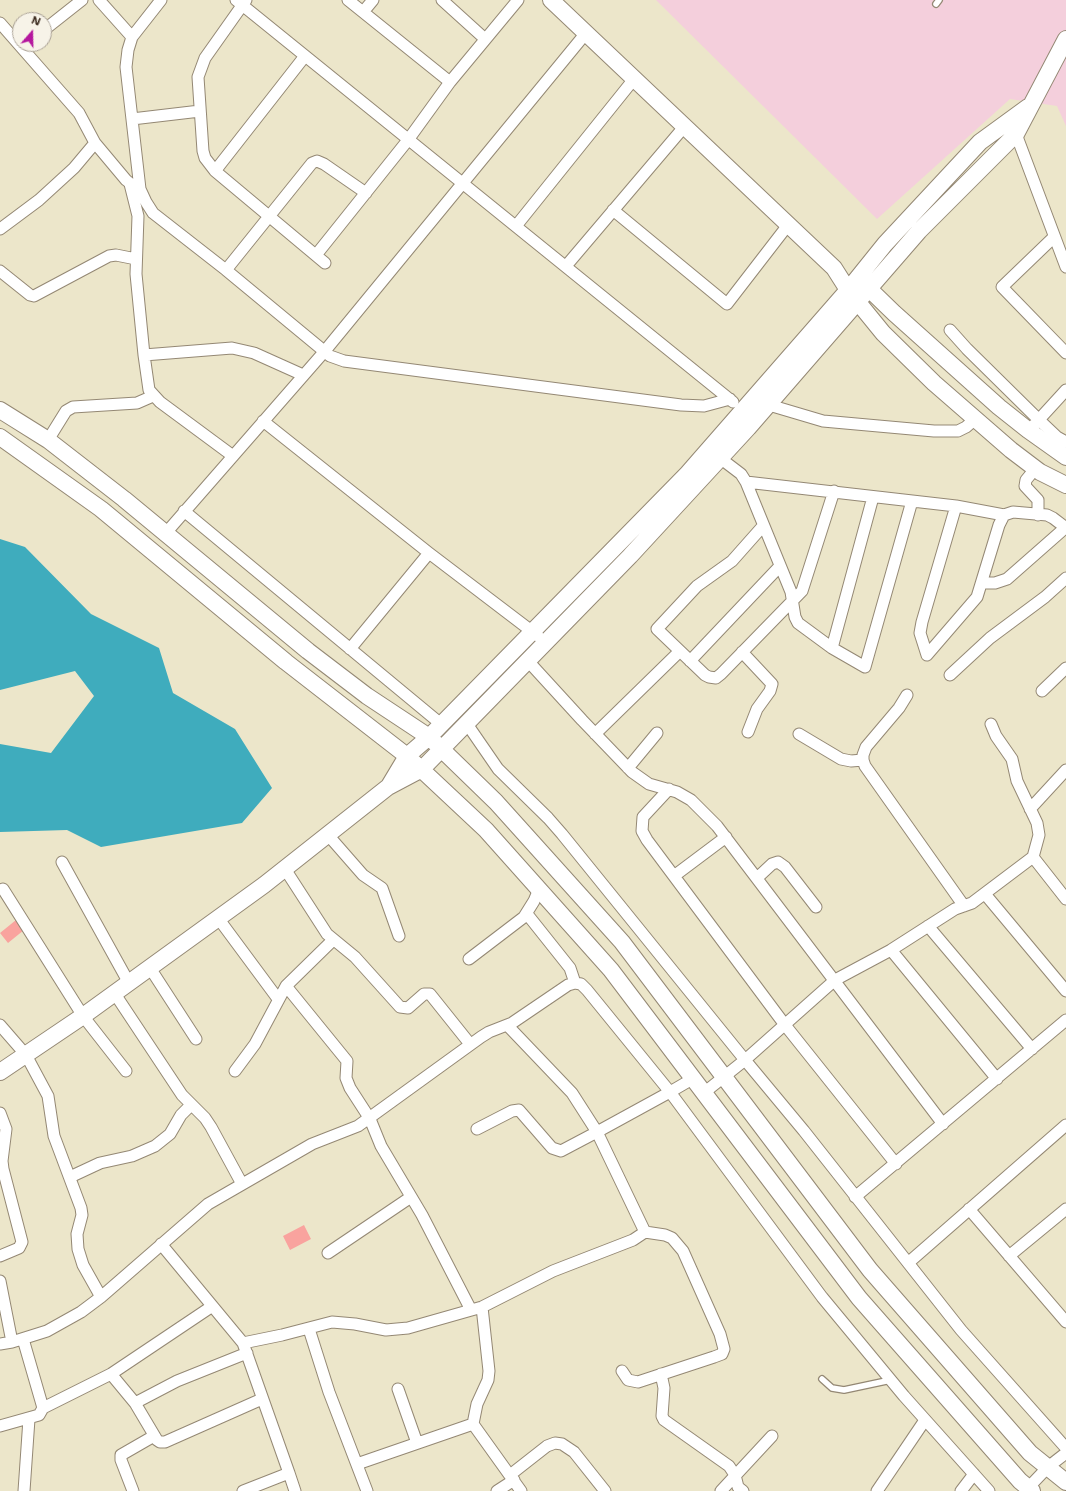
<!DOCTYPE html>
<style>
body{margin:0}
#map{position:relative;width:1066px;height:1491px;overflow:hidden;background:#ece6ca;font-family:"Shantell Sans",sans-serif}
canvas{display:block}
.north{position:absolute;left:12px;top:12px;width:40px;height:40px;box-sizing:border-box;background:#f7f3e8;border:1px solid #aca397;border-radius:50%;rotate:20deg;font-size:11px;font-weight:700;line-height:16px;text-align:center;color:#3b2a1e}
.north::after{content:'';display:block;margin:auto;width:14px;height:18px;background:#b5179e;clip-path:polygon(50% 0,100% 100%,50% 72%,0 100%)}
</style>
<div id="map">
<canvas width="1066" height="1491"></canvas>
<div class="north">N</div>
</div>
<script>
const c = document.querySelector('canvas').getContext('2d');
c.lineJoin = 'round';
function paint(path, color) { c.fillStyle = color; c.fill(path, 'evenodd'); }
const poly = rows => new Path2D(rows.map(r => 'M' + r).join(''));
function stroke(path, color, width, dash) { c.strokeStyle = color; c.lineWidth = width; c.lineCap = dash ? 'butt' : 'round'; c.setLineDash(dash || []); c.stroke(path); }
const built = poly([
 [656,0,1066,0,1066,126,1057,106,1010,99,877,219]
]);
const water = poly([
 [0,539,25,547,91,614,159,648,173,693,235,729,272,788,242,823,101,847,67,830,0,832,0,744,51,753,94,696,75,671,0,690]
]);
const building = poly([
 [16,920,24,930,8,943,0,933],
 [304,1225,311,1239,290,1250,283,1236]
]);
const lane = poly([
 [936,4,939,0],
 [822,1379,832,1388,844,1390,891,1380]
]);
const street = poly([
 [99,0,132,37],
 [161,0,132,37,128,50,126,67,140,189,146,202,153,213,226,270,330,356,344,361,681,405,704,406,730,399],
 [236,0,733,402],
 [348,0,450,82],
 [442,0,484,38],
 [363,12,373,0],
 [0,23,79,113,95,143,74,168,39,200,0,229],
 [44,30,82,0],
 [305,56,215,171,325,263],
 [132,119,200,111],
 [1016,134,1066,267],
 [95,143,126,180,136,188],
 [215,171,205,158,203,151,198,77,205,58,246,0],
 [130,184,138,216,136,274,144,355,149,390,160,402,233,456],
 [613,210,727,304,788,225],
 [516,226,634,79],
 [1054,237,1002,287,1066,353],
 [316,255,408,140,450,82,518,0],
 [566,266,684,127],
 [226,270,312,163,317,161,324,164,366,193],
 [0,271,30,295,34,296,109,256,116,255,136,259],
 [950,330,967,349,1039,420,1057,437,1066,442],
 [144,355,232,348,254,353,303,375],
 [769,405,823,421,934,431,958,431,966,427,974,420],
 [263,421,429,553,538,636],
 [1034,425,1066,390],
 [48,440,66,411,73,407,137,403,153,396],
 [720,458,741,474,746,482,791,592,795,617,798,623,832,648,865,667,912,501],
 [1035,469,1026,480,1025,486,1038,500,1038,515],
 [746,482,956,506,1004,515],
 [184,511,441,724],
 [763,526,732,561,697,586,657,629,705,675,709,677,716,678,721,674,802,591,834,491],
 [165,534,324,352,586,33],
 [982,583,995,583,1007,579,1065,528],
 [832,648,873,497],
 [350,649,429,553],
 [742,652,772,684,770,691,757,709,748,732],
 [927,655,977,597,999,525,1004,515,1013,512,1047,515,1053,518,1066,528],
 [927,655,920,633,922,622,956,506],
 [528,661,582,720,632,772,649,784,677,792,691,800,717,826,943,1124],
 [690,661,780,566],
 [950,675,990,638,1045,597,1066,578],
 [1042,691,1066,668],
 [907,695,899,708,866,747,863,755,863,760,865,766,964,906],
 [467,724,498,769,548,818,562,834,745,1060,835,980,891,950,955,909,972,903,1033,857,1066,899],
 [991,724,996,736,1012,759,1017,781,1037,823,1039,835,1033,857],
 [595,734,680,651],
 [799,734,841,759,851,761,863,760],
 [628,768,657,733],
 [669,789,643,817,642,831,647,840,785,1025,896,1164],
 [1030,809,1066,770],
 [328,835,363,875,382,888,399,936],
 [62,862,129,983],
 [285,869,327,934,355,957,400,1007,408,1008,424,994,430,994,470,1044],
 [674,876,726,837],
 [757,878,772,864,778,862,785,867,816,907],
 [3,889,83,1016,126,1071],
 [985,894,1066,991],
 [527,914,570,968,575,983],
 [218,918,278,999],
 [928,926,1032,1049],
 [891,950,997,1079],
 [469,959,524,917,534,901,539,889],
 [150,968,196,1039],
 [286,986,347,1061,346,1078,350,1088,370,1119,381,1146,422,1215,471,1310],
 [115,994,182,1095,205,1118,211,1127,242,1184],
 [0,1025,26,1055,48,1096,54,1136,81,1208,82,1215,77,1234,78,1249,83,1265,101,1297],
 [235,1071,255,1044,286,986,333,940],
 [705,1092,745,1060,804,1131,961,1330,1066,1448],
 [0,1113,6,1129,2,1161,3,1169,22,1242,19,1248,0,1256],
 [477,1129,512,1111,519,1110,552,1148,561,1151,597,1132,572,1093,508,1026],
 [70,1177,100,1163,132,1156,155,1146,170,1134,181,1115,191,1105],
 [855,1197,1066,1020],
 [969,1209,1066,1322],
 [161,1244,243,1343,289,1473],
 [328,1253,411,1197],
 [1009,1256,1066,1209],
 [908,1263,1066,1125],
 [0,1281,12,1342],
 [482,1307,489,1371,488,1380,477,1404,473,1424,521,1491],
 [309,1329,329,1392,367,1491],
 [23,1339,43,1408],
 [243,1343,282,1335,332,1322,355,1324,386,1330,408,1328,482,1307,553,1271,633,1240,645,1232,597,1132,670,1092,822,1297,904,1396,989,1491],
 [0,1344,12,1342,47,1331,81,1312,101,1297,208,1204,312,1144,358,1126,481,1037,489,1032,512,1023,568,985,575,983,581,984,587,990,670,1092,694,1078],
 [622,1371,628,1380,638,1382,714,1357,722,1354,724,1349,720,1334,683,1251,672,1238,665,1235,645,1232],
 [111,1374,135,1403,157,1440,160,1442,165,1442,262,1399],
 [661,1374,664,1388,662,1416,664,1420,729,1466,735,1475,738,1487,743,1491],
 [398,1389,417,1443],
 [135,1403,177,1381,247,1353],
 [0,1426,39,1415,43,1408,111,1374,211,1307],
 [357,1464,473,1424],
 [510,1475,547,1446,555,1443,562,1444,574,1452,605,1491],
 [1028,1488,1048,1467,1066,1453],
 [24,1491,29,1419],
 [133,1491,121,1460,121,1455,154,1436],
 [243,1491,289,1473,295,1491],
 [497,1491,514,1480],
 [721,1491,772,1436],
 [877,1491,925,1420],
 [961,1491,974,1474]
]);
const secondary = poly([
 [551,0,834,268,848,290,883,333,934,383,1011,450,1040,472,1066,485],
 [862,282,894,313,999,407,1028,430,1066,457],
 [0,410,48,440,124,499,308,651,367,696,429,737,496,802,622,942,870,1270,1030,1453,1066,1482],
 [0,437,101,509,286,662,407,756,486,830,611,970,859,1298,1020,1481,1032,1491],
 [389,786,407,756,429,737,688,473,848,290,885,244,980,142,1028,107],
 [0,1072,83,1016,264,885,388,787,422,769,630,556,748,428,919,231,1016,134,1066,39]
]);
paint(built, '#f4cfdc');
paint(water, '#3facbd');
paint(building, '#f9a39e');
stroke(lane, '#948874', 8);
stroke(street, '#948874', 13);
stroke(secondary, '#948874', 18);
stroke(lane, '#fff', 5.5);
stroke(street, '#fff', 11);
stroke(secondary, '#fff', 16);
</script>
